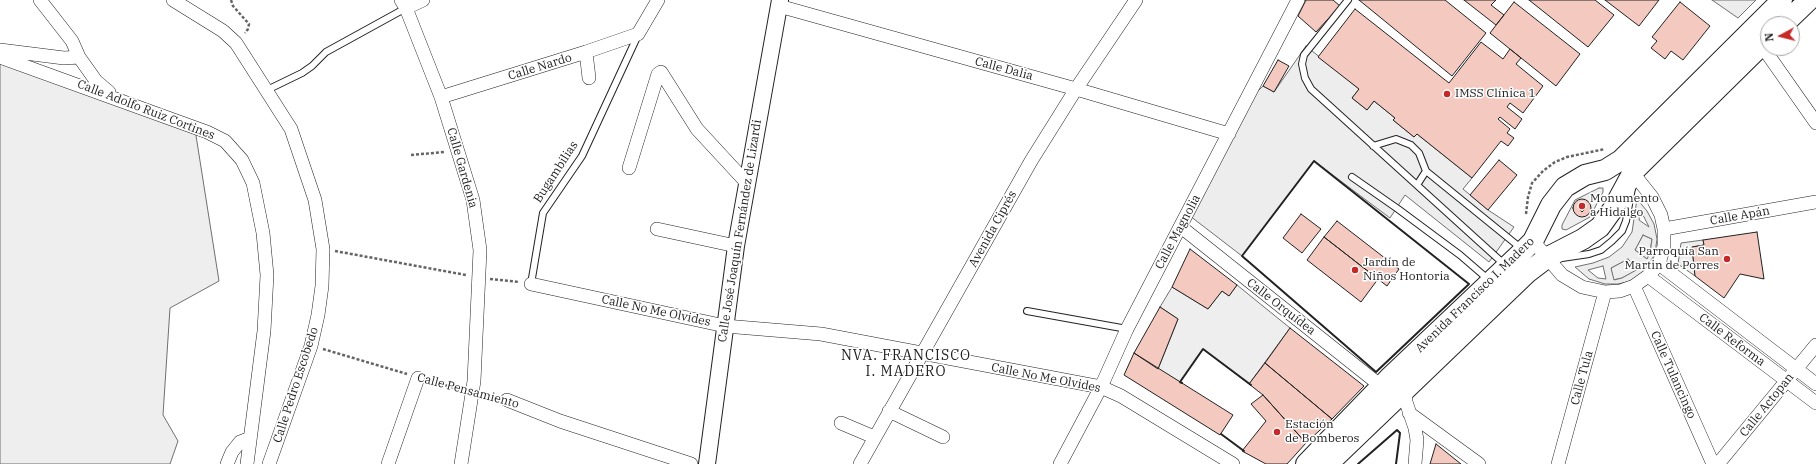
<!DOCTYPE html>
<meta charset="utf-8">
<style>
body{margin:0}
#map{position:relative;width:1816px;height:464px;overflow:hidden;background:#fff;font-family:"IBM Plex Serif",serif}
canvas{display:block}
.north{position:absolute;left:1760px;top:16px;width:40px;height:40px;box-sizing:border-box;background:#fff;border:1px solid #a7a7a7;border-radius:50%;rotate:263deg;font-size:11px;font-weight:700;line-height:16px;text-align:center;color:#222}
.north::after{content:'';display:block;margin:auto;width:14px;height:18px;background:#c62828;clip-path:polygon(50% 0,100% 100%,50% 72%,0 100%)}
</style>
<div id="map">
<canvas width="1816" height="464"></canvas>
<div class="north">N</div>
</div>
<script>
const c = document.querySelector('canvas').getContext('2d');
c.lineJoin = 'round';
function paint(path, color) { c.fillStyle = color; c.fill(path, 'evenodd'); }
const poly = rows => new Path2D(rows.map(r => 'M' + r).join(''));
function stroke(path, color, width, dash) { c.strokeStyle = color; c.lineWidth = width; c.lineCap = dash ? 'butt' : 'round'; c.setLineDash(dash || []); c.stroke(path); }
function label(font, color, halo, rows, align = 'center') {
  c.font = font + ' "IBM Plex Serif",serif'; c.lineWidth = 3; c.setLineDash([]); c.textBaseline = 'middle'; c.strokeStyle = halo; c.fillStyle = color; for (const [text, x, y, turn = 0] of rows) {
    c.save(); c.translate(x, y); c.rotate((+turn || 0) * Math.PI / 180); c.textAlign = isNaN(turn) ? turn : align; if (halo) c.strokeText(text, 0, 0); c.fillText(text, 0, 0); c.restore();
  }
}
const green = poly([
 [0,58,194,123,219,281,170,308,163,415,178,441,170,464,0,464,0,58],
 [1599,188,1603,188,1603,192,1590,217,1566,230,1562,229,1562,225,1575,200,1599,188],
 [1643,235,1652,239,1650,253,1647,259,1635,250,1643,235],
 [1628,259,1639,269,1622,278,1613,280,1611,268,1628,259],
 [1237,285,1290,328,1249,384,1203,349,1180,382,1158,369,1178,319,1160,307,1172,287,1208,309,1222,291,1229,296,1237,285]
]);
const parking = poly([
 [1712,0,1756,0,1738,18,1712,0],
 [1306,46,1359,89,1352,98,1367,110,1374,101,1395,118,1393,120,1414,137,1417,134,1472,178,1463,189,1488,210,1514,227,1489,262,1405,195,1390,218,1314,161,1242,256,1190,216,1249,100,1263,86,1274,92,1306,46],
 [1637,199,1647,211,1654,224,1657,239,1655,253,1648,267,1640,275,1631,281,1618,284,1605,284,1589,279,1575,267,1593,263,1609,257,1622,247,1632,232,1637,199],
 [1640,211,1644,217,1649,227,1639,220,1640,211],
 [1643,235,1652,239,1650,253,1647,259,1635,250,1643,235],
 [1628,259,1638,269,1622,278,1614,280,1611,268,1628,259],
 [1603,266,1606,279,1598,278,1588,270,1603,266],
 [1703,240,1704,245,1692,247,1695,276,1678,264,1681,243,1703,240]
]);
const building = poly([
 [1306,0,1333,0,1340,6,1316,32,1298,16,1306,0],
 [1359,0,1445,0,1486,33,1452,76,1359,0],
 [1464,0,1496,0,1491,5,1504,15,1496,25,1464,0],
 [1529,0,1595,0,1614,15,1588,47,1529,0],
 [1605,0,1659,0,1639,26,1605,0],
 [1514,2,1580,54,1556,86,1490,33,1514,2],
 [1680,2,1710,26,1683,60,1671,51,1665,59,1651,48,1657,41,1652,37,1680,2],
 [1355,9,1449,83,1481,42,1503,59,1510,49,1521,58,1516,64,1543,86,1523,113,1510,103,1507,107,1522,119,1515,129,1500,117,1498,119,1510,129,1507,133,1514,138,1508,146,1501,141,1472,178,1417,134,1414,137,1393,120,1395,118,1374,101,1367,110,1352,98,1359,89,1318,57,1355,9],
 [1278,60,1289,66,1274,92,1263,86,1278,60],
 [1499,160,1517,175,1488,210,1470,195,1499,160],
 '1573 208a9 9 0 1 1 18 0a9 9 0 1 1-18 0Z',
 [1582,205,1586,208,1582,212,1579,208,1582,205],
 [1301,214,1321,229,1302,253,1283,238,1301,214],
 [1337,221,1399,269,1387,286,1324,237,1337,221],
 [1757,232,1764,279,1740,274,1724,298,1695,276,1692,247,1704,245,1703,240,1757,232],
 [1324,237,1378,279,1361,302,1307,260,1324,237],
 [1190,249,1237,285,1229,296,1222,291,1208,309,1172,287,1190,249],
 [1160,307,1178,319,1158,369,1134,353,1160,307],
 [1290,328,1364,386,1332,419,1265,363,1290,328],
 [1134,353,1233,415,1220,435,1124,375,1134,353],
 [1265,363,1332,419,1306,443,1263,395,1249,384,1265,363],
 [1263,395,1306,443,1287,464,1266,464,1242,451,1266,421,1251,404,1263,395],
 [1436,444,1461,464,1430,464,1436,444]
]);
const path = poly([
 [231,0,233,6,249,24,248,29,245,33],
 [411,155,444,152],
 [1526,214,1528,197,1532,183,1543,171,1555,162,1567,157,1605,149],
 [335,251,466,275],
 [490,279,519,282],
 [323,349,407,374],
 [431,381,461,390],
 [485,395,496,398]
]);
const service = poly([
 [1348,0,1304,55,1302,64,1305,78,1311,89,1505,265],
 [267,90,302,73,312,66,326,52,406,8],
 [1373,146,1396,139,1411,145,1419,153,1426,171,1522,249],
 [1352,177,1398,209,1460,255,1489,280],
 [1417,185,1426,171],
 [1562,258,1589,254,1601,250,1612,241,1622,231,1626,221,1632,188],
 [531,284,543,213,582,156,638,35],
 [1027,311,1127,329]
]);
const minor = poly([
 [40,0,72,41,79,57,96,81,109,92],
 [173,0,223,31,236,43,291,129,315,200,323,249,322,286,318,315,311,346,269,464],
 [401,0,406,8,441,97,473,200,480,250,474,381,461,464],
 [779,6,1076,89,1229,134],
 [406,8,423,0],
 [1757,39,1816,123],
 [0,50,64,58,79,57],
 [586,52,589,78],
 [0,57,207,132,225,141,242,160,253,183,263,233,267,275,264,331,247,464],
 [441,97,586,52,638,34,658,0],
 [629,168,658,74,661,72,697,129,746,182],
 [1181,227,1381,386],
 [657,229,736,246],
 [1664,229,1816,202],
 [1533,241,1562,275,1582,287,1605,292,1620,291,1634,286,1648,276,1659,264,1664,246,1664,229,1661,215,1652,197,1629,168],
 [1659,264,1816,384],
 [1648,276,1816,403],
 [531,284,725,326,821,334,1101,387,1121,396,1233,464],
 [1634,286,1713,464],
 [1405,386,1406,402,1415,428,1417,440,1415,464],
 [507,400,560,421,691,464],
 [889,411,943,437],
 [1409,413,1479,464],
 [841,423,874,437],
 [227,464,232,452,240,442,250,438],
 [388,464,418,378],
 [860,464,1031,161,1076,89,1136,0],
 [1060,464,1101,387,1127,329,1298,0],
 [1558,464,1605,292],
 [1718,464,1816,345]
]);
const tertiary = poly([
 [707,464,736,246,780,0]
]);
const primary = poly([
 [1784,24,1809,0],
 [1306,464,1391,376,1524,250,1533,241,1551,205,1565,187,1585,175,1605,170,1621,160,1782,0],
 [1328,464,1527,273,1548,257,1583,239,1600,227,1613,209,1633,172,1768,39]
]);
const wall = poly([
 [1314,161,1469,284,1376,372,1242,256,1314,161],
 [1182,383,1180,382,1203,349,1251,385],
 [1221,434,1244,451],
 [1358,464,1397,430,1400,433,1396,464]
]);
const markers = [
 [1447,94,4,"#c62828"],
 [1582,206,4,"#c62828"],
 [1727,259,4,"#c62828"],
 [1355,270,4,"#c62828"],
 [1277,432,4,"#c62828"]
];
const streetNames = [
 ["Calle Nardo",540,67,-17],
 ["Calle Dalia",1004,69,15],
 ["Calle Adolfo Ruiz Cortines",146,110,21],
 ["Calle Gardenia",462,168,74],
 ["Bugambilias",556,172,-57],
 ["Calle Apán",1740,216,-10],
 ["Avenida Ciprés",993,229,-61],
 ["Calle José Joaquín Fernández de Lizardi",740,231,-81],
 ["Calle Magnolia",1178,232,-62],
 ["Avenida Francisco I. Madero",1475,295,-44],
 ["Calle Orquídea",1281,307,38],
 ["Calle No Me Olvides",656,311,12],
 ["Calle Reforma",1732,340,37],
 ["Calle Tulancingo",1673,375,66],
 ["Calle No Me Olvides",1046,378,11],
 ["Calle Tula",1582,378,-75],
 ["Calle Pedro Escobedo",296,385,-72],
 ["Calle Pensamiento",468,391,15],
 ["Calle Actopan",1767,405,-51]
];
const poiNames = [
 ["IMSS Clínica 1",1455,94],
 ["Monumento",1590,199],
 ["a Hidalgo",1590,213],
 ["Parroquía San",1719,252,"right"],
 ["Martin de Porres",1719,266,"right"],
 ["Jardín de",1363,263],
 ["Niños Hontoria",1363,277],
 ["Estación",1285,425],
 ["de Bomberos",1285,439]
];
const quarterNames = [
 ["NVA. FRANCISCO",906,356],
 ["I. MADERO",906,372]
];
paint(green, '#eee');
stroke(green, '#6f6f6f', 1);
paint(parking, '#ededed');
stroke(parking, '#6f6f6f', 1);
paint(building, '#f3c9c0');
stroke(building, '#222', 1);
stroke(service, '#222', 8);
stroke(minor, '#222', 14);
stroke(tertiary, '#222', 18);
stroke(primary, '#222', 22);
stroke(path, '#646464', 2.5, [3, 2]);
stroke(service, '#fff', 6);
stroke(minor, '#fff', 13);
stroke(tertiary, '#fff', 16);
stroke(primary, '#fff', 20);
stroke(wall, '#222', 2);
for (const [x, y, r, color] of markers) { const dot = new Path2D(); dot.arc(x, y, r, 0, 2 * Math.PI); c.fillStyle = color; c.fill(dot); stroke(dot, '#fff', 1.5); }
label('12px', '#222', '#fff', streetNames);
label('12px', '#222', '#fff', poiNames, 'left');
c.letterSpacing = '1px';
label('14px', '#222', '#fff', quarterNames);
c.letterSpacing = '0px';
</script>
